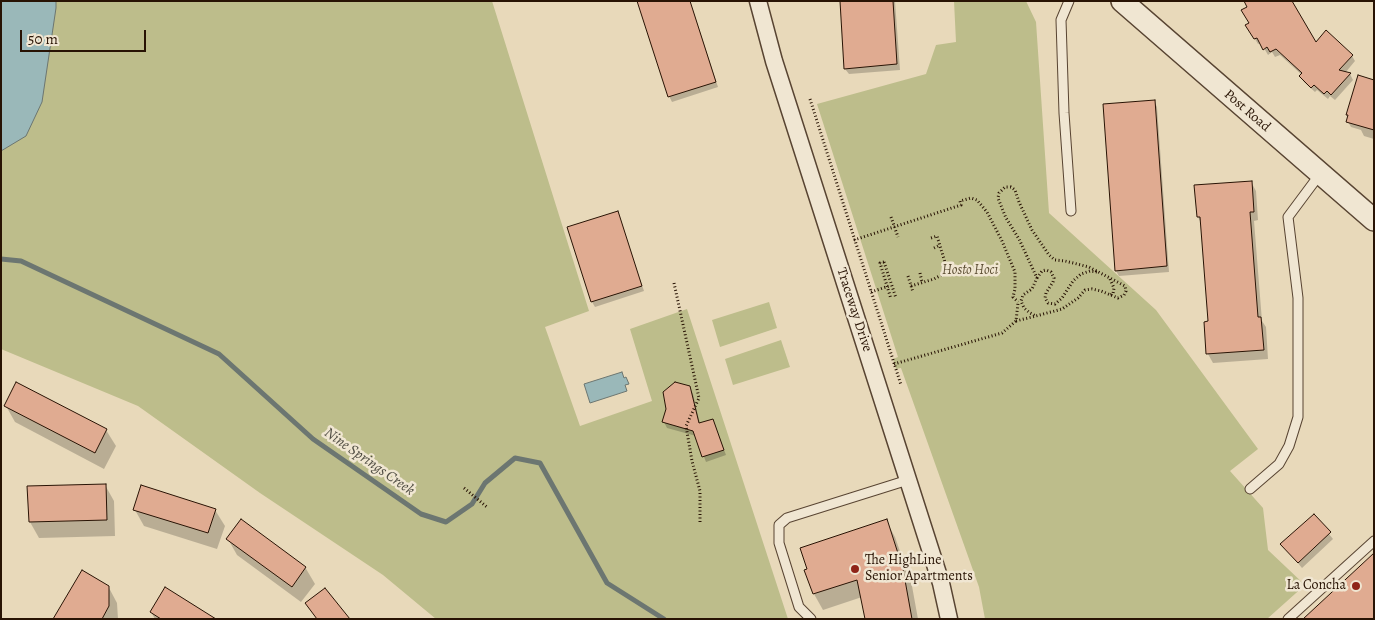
<!DOCTYPE html>
<style>
body{margin:0}
#map{position:relative;width:1375px;height:620px;overflow:hidden;background:#e8d9ba;font-family:Alegreya,serif}
canvas{display:block}
.frame{position:absolute;inset:0;border:2px solid #281304;pointer-events:none}
.scale{position:absolute;left:20px;top:30px;width:126px;height:22px;box-sizing:border-box;border:2px solid #281304;border-top:0;padding-left:6px;font-size:15px;line-height:18px;white-space:nowrap;color:#281304;-webkit-text-stroke:4px #f0e6d2;paint-order:stroke}
</style>
<div id="map">
<canvas width="1375" height="620"></canvas>
<div class="frame"></div>
<div class="scale">50 m</div>
</div>
<script>
const c = document.querySelector('canvas').getContext('2d');
c.lineJoin = 'round';
function paint(path, color) { c.fillStyle = color; c.fill(path, 'evenodd'); }
const poly = rows => new Path2D(rows.map(r => 'M' + r).join(''));
function stroke(path, color, width, dash) { c.strokeStyle = color; c.lineWidth = width; c.lineCap = dash ? 'butt' : 'round'; c.setLineDash(dash || []); c.stroke(path); }
function label(font, color, halo, rows, align = 'center') {
  c.font = font + ' Alegreya,serif'; c.lineWidth = 5; c.setLineDash([]); c.textBaseline = 'middle'; c.strokeStyle = halo; c.fillStyle = color; for (const [text, x, y, turn = 0] of rows) {
    c.save(); c.translate(x, y); c.rotate((+turn || 0) * Math.PI / 180); c.textAlign = isNaN(turn) ? turn : align; if (halo) c.strokeText(text, 0, 0); c.fillText(text, 0, 0); c.restore();
  }
}
const green = poly([
 [1,1,492,1,589,311,545,327,580,426,652,401,630,329,687,309,788,619,436,619,383,575,260,493,138,406,1,349],
 [954,1,1026,1,1036,22,1049,213,1156,310,1258,449,1230,471,1263,508,1268,550,1305,585,1267,619,985,619,979,587,901,368,896,369,893,359,898,357,817,104,926,74,936,45,956,42],
 [769,302,777,328,720,347,712,320],
 [781,340,790,367,733,385,725,359]
]);
const water = poly([
 [1,1,56,1,56,8,42,102,26,136,1,151,1,1],
 [622,372,624,378,626,377,629,384,625,385,627,391,590,403,584,384,622,372]
]);
const shadow = poly([
 [690,1,718,87,672,102,669,96],
 [841,1,895,1,900,70,849,74,845,69],
 [1247,26,1316,44,1352,56,1355,61,1345,73,1350,74,1353,80,1335,100,1330,96,1328,99,1317,90,1315,92,1304,82,1301,77,1302,75,1280,55,1275,57,1272,52,1268,55,1261,43,1258,44],
 [1374,81,1374,139,1364,136,1361,130,1351,127,1348,122,1349,117,1347,114],
 [1154,101,1157,107,1169,272,1119,276,1116,271],
 [1251,182,1256,191,1258,220,1254,221,1262,321,1266,327,1268,359,1213,363,1208,354,1209,323,1201,223,1198,217],
 [617,212,644,291,595,307,592,302],
 [689,387,693,394,700,424,713,420,726,455,706,462,696,436,667,428,664,422,668,409],
 [6,406,106,430,116,446,104,469,15,422],
 [105,485,114,501,115,536,39,538,30,522,28,487],
 [135,510,215,510,225,526,217,549,144,526],
 [1314,515,1333,539,1302,568,1282,544],
 [886,521,895,537,912,586,918,619,866,619,862,597,823,610,814,594],
 [228,539,305,567,315,584,301,602,237,555],
 [108,586,117,603,118,619,54,619],
 [151,612,213,619,155,619]
]);
const stream = poly([
 [1,259,21,261,219,354,313,439,421,514,446,522,472,504,485,483,515,458,540,463,607,583,664,619]
]);
const building = poly([
 [637,1,690,1,716,82,668,97,637,1],
 [840,1,893,1,897,64,844,69,840,1],
 [1244,1,1292,1,1316,42,1326,30,1353,55,1339,70,1351,73,1331,95,1327,91,1324,94,1314,85,1311,88,1299,76,1302,73,1276,49,1270,52,1267,47,1263,50,1257,38,1254,39,1245,25,1249,23,1241,10,1247,7,1244,1],
 [1358,75,1374,80,1374,130,1346,122,1348,115,1346,115,1358,75],
 [1155,100,1167,266,1115,271,1103,104,1155,100],
 [1252,181,1254,212,1250,212,1258,317,1261,317,1264,350,1206,354,1204,322,1208,321,1200,217,1197,217,1194,185,1252,181],
 [618,211,642,286,591,302,567,227,618,211],
 [16,382,107,429,95,453,4,406,16,382],
 [675,382,690,386,699,423,713,419,724,450,702,457,693,431,662,422,666,409,663,392,675,382],
 [106,484,107,520,29,522,27,486,106,484],
 [141,485,216,509,208,533,133,510,141,485],
 [1314,514,1331,532,1298,563,1280,544,1314,514],
 [241,519,306,567,292,587,226,539,241,519],
 [887,519,903,569,912,619,865,619,857,580,813,594,804,570,807,569,800,548,887,519],
 [1374,553,1374,619,1303,619,1374,553],
 [82,570,109,586,109,606,102,619,53,619,82,570],
 [165,587,216,619,161,619,150,612,165,587],
 [325,588,350,619,317,619,305,603,325,588]
]);
const path = poly([
 [810,99,901,385],
 [891,217,898,237],
 [854,240,961,205,960,201,971,198,977,200,987,212,1002,241,1010,260,1015,272,1015,289,1013,297,1018,302],
 [934,248,940,245],
 [884,262,880,263,891,299],
 [884,262,896,298],
 [920,273,922,282],
 [908,276,913,292],
 [1037,278,1042,271,1046,270,1051,272,1054,278,1053,282,1046,293,1045,298,1048,303,1055,304,1062,298,1073,281,1081,274,1090,271,1097,272],
 [1110,279,1114,288,1113,294,1110,295],
 [674,283,699,398,686,426,692,461,700,491,700,523],
 [911,286,934,279,943,274,947,269,937,236,931,238],
 [871,292,889,286],
 [1016,321,1036,316,1062,309,1078,298,1085,290,1092,289,1101,291,1118,298,1124,295,1126,291,1125,286,1089,267,1065,261,1055,260,1049,255,1032,230,1019,202,1015,190,1011,187,1005,187,999,193,998,198,1006,218,1019,239,1037,278,1032,289,1023,295,1021,301,1024,308,1030,313,1036,316],
 [894,364,1002,333,1016,321,1018,303],
 [464,488,487,507]
]);
const service = poly([
 [1069,1,1061,20,1064,113,1071,211],
 [1250,489,1279,464,1289,446,1298,417,1298,298,1288,217,1320,174],
 [811,619,799,607,779,543,779,525,787,518,908,480],
 [1288,619,1374,541]
]);
const minor = poly([
 [758,1,774,61,941,583,949,619]
]);
const tertiary = poly([
 [1122,1,1374,220]
]);
const markers = [
 [855,569,5,"#8f2418"],
 [1356,586,5,"#8f2418"]
];
const streetNames = [
 ["Post Road",1247,111,41],
 ["Traceway Drive",854,310,72]
];
const parkNames = [
 ["Hosto Hoci",970,271]
];
const poiNames = [
 ["The HighLine",865,561],
 ["Senior Apartments",865,577],
 ["La Concha",1346,586,"right"]
];
const waterNames = [
 ["Nine Springs Creek",369,462,35]
];
paint(green, '#bdbd8b');
paint(water, '#9ab8b9');
stroke(water, '#6c7671', 1);
paint(shadow, '#0003');
stroke(stream, '#6c7671', 5);
paint(building, '#e0ab91');
stroke(building, '#281304', 1);
stroke(service, '#584432', 11);
stroke(minor, '#584432', 19);
stroke(tertiary, '#584432', 24);
stroke(path, '#281304', 3, [1, 2.5]);
stroke(service, '#f0e6d2', 9);
stroke(minor, '#f0e6d2', 16);
stroke(tertiary, '#f0e6d2', 21);
for (const [x, y, r, color] of markers) { const dot = new Path2D(); dot.arc(x, y, r, 0, 2 * Math.PI); c.fillStyle = color; c.fill(dot); stroke(dot, '#f0e6d2', 2); }
label('14px', '#281304', '#f0e6d2', streetNames);
label('italic 14px', '#5c4e33', '#f0e6d2', parkNames);
label('14px', '#281304', '#f0e6d2', poiNames, 'left');
label('italic 15px', '#504d43', '#f0e6d2', waterNames);
</script>
